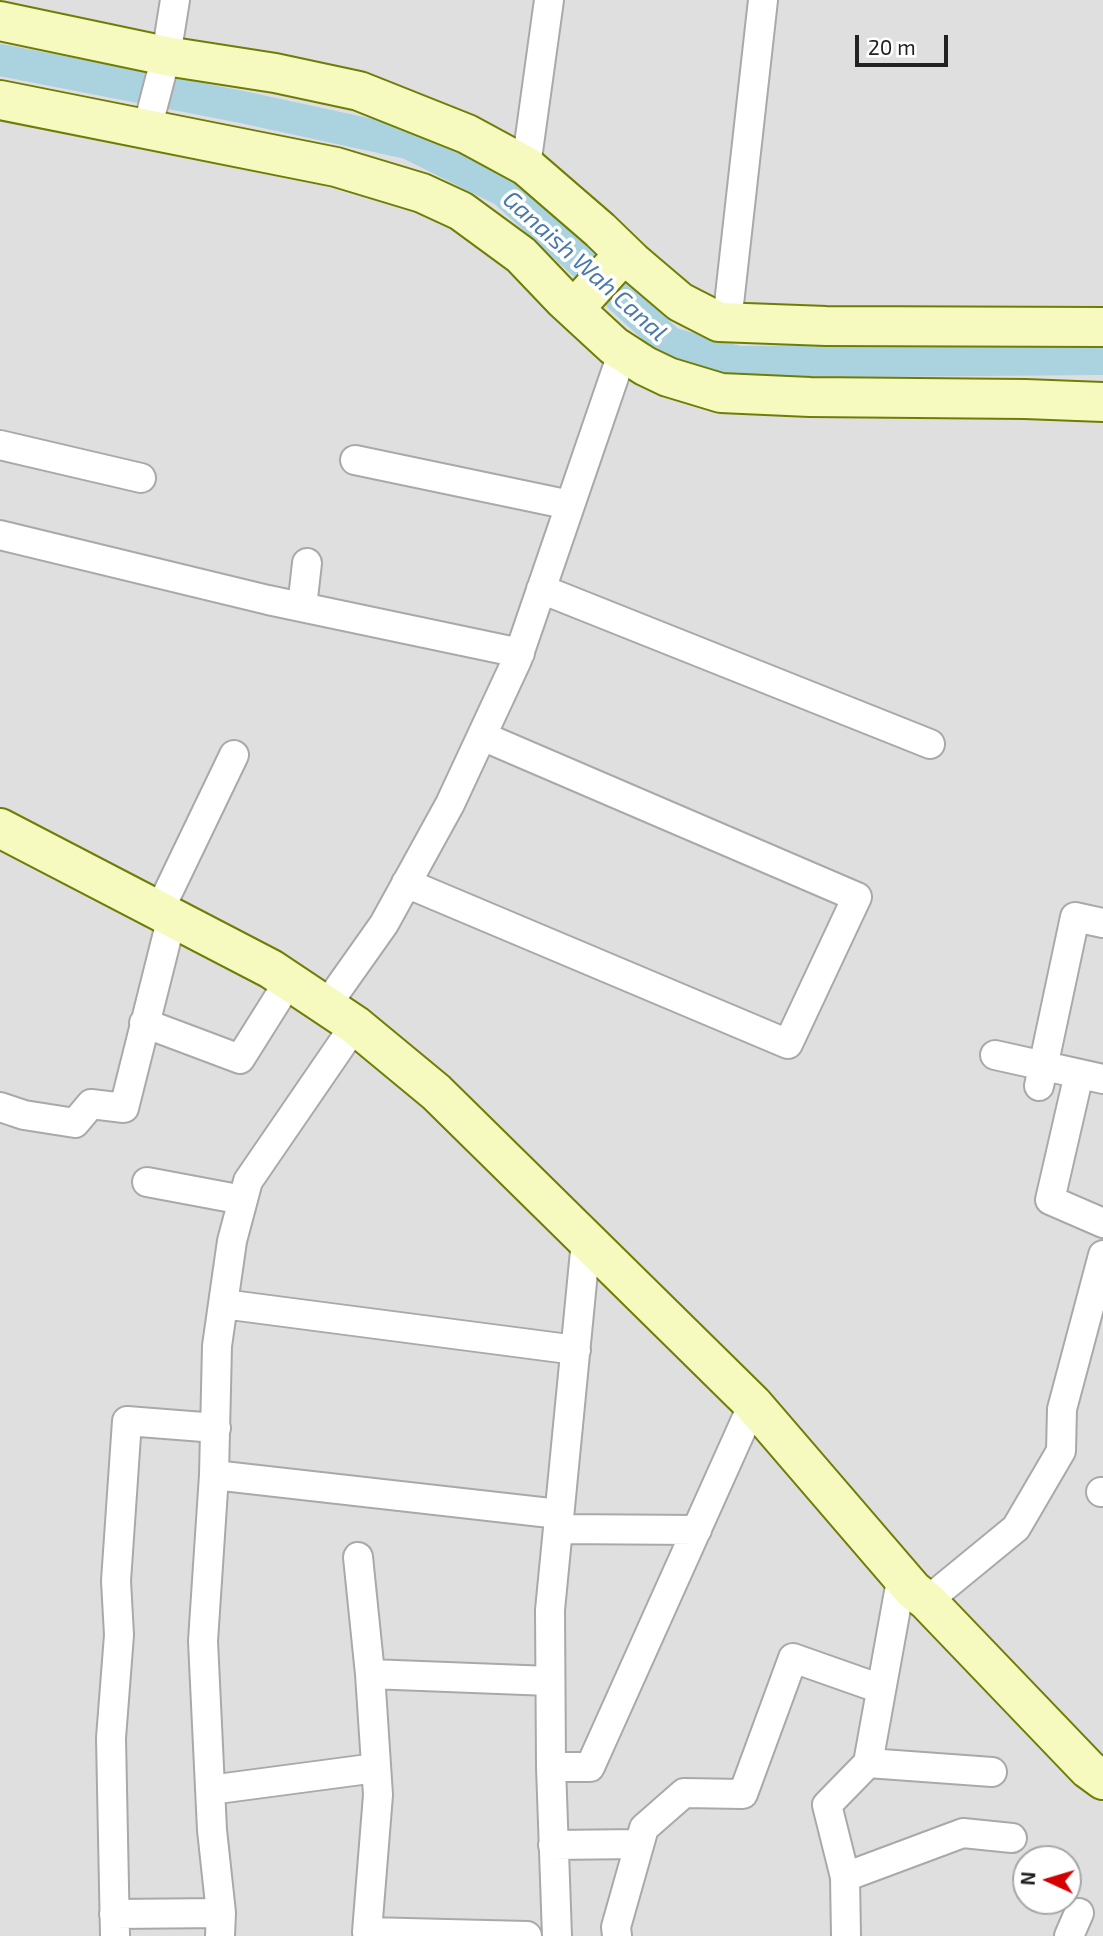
<!DOCTYPE html>
<style>
body{margin:0}
#map{position:relative;width:1103px;height:1936px;overflow:hidden;background:#f2efe9;font-family:"Exo 2",sans-serif}
canvas{display:block}
.north{position:absolute;left:1012px;top:1845px;width:70px;height:70px;box-sizing:border-box;background:#fff;border:2px solid #a7a7a7;border-radius:50%;rotate:274deg;font-size:19px;font-weight:700;line-height:28px;text-align:center;color:#222}
.north::after{content:'';display:block;margin:auto;width:24px;height:32px;background:#d40000;clip-path:polygon(50% 0,100% 100%,50% 72%,0 100%)}
.scale{position:absolute;left:855px;top:35px;width:93px;height:32px;box-sizing:border-box;border:4px solid #222;border-top:0;padding-left:9px;font-size:21px;line-height:24px;white-space:nowrap;color:#222;-webkit-text-stroke:5px #fff;paint-order:stroke}
</style>
<div id="map">
<canvas width="1103" height="1936"></canvas>
<div class="north">N</div>
<div class="scale">20 m</div>
</div>
<script>
const c = document.querySelector('canvas').getContext('2d');
c.lineJoin = 'round';
function paint(path, color) { c.fillStyle = color; c.fill(path, 'evenodd'); }
const poly = rows => new Path2D(rows.map(r => 'M' + r).join(''));
function stroke(path, color, width, dash) { c.strokeStyle = color; c.lineWidth = width; c.lineCap = dash ? 'butt' : 'round'; c.setLineDash(dash || []); c.stroke(path); }
function label(font, color, halo, rows, align = 'center') {
  c.font = font + ' "Exo 2",sans-serif'; c.lineWidth = 7; c.setLineDash([]); c.textBaseline = 'middle'; c.strokeStyle = halo; c.fillStyle = color; for (const [text, x, y, turn = 0] of rows) {
    c.save(); c.translate(x, y); c.rotate((+turn || 0) * Math.PI / 180); c.textAlign = isNaN(turn) ? turn : align; if (halo) c.strokeText(text, 0, 0); c.fillText(text, 0, 0); c.restore();
  }
}
const residential = poly([
 [0,0,1103,0,1103,1936,0,1936],
 [1026,1859,1068,1859,1068,1901,1026,1901]
]);
const canal = poly([
 [0,60,242,107,408,143,504,191,670,343,738,362,1103,359]
]);
const street = poly([
 [147,129,166,56,175,0],
 [526,166,549,0],
 [727,322,763,0],
 [0,445,141,478],
 [355,460,570,505],
 [0,535,268,600,520,653],
 [541,589,930,744],
 [302,607,307,563],
 [406,883,788,1044,857,897,482,736],
 [159,911,234,755],
 [326,1006,384,924,450,804,517,660,623,351],
 [144,1023,240,1059,289,981],
 [995,1055,1103,1079],
 [1079,1074,1050,1200,1103,1223],
 [1039,1086,1075,917,1103,923],
 [0,1107,24,1115,75,1123,91,1104,124,1108,172,917],
 [147,1182,243,1200],
 [223,1304,576,1350],
 [214,1475,559,1514],
 [1101,1492,1103,1492],
 [558,1529,697,1530],
 [358,1557,370,1674,378,1795,367,1932,527,1936],
 [927,1601,1016,1528,1061,1451,1062,1409,1103,1255],
 [370,1674,550,1681],
 [868,1763,902,1575],
 [551,1767,590,1767,753,1404],
 [210,1790,376,1768],
 [553,1845,639,1844],
 [845,1877,963,1833,1012,1838],
 [114,1914,221,1913],
 [115,1936,111,1738,119,1635,116,1581,127,1421,216,1428],
 [220,1936,221,1913,212,1830,203,1641,214,1475,217,1346,232,1241,248,1181,355,1025],
 [557,1936,551,1767,550,1610,586,1241],
 [617,1936,616,1927,644,1828,684,1793,743,1794,793,1658,881,1689],
 [846,1936,845,1877,827,1805,868,1763,992,1772],
 [1069,1936,1079,1913]
]);
const secondary = poly([
 [0,21,166,56,275,73,359,91,467,134,526,166,600,230,633,262,680,302,719,322,826,326,1103,327],
 [0,100,336,167,422,193,461,211,521,255,563,299,614,346,645,366,668,377,721,393,810,397,1025,399,1103,402],
 [574,309,624,254],
 [0,828,271,969,355,1025,436,1092,753,1404,913,1590,927,1601,1088,1769,1103,1780]
]);
const waterNames = [
 ["Ganaish Wah Canal",585,266,42]
];
paint(residential, '#e0dfdf');
stroke(canal, '#aad3df', 32);
stroke(street, '#a9a9a9', 32);
stroke(secondary, '#707d05', 42);
stroke(street, '#fff', 28);
stroke(secondary, '#f7fabf', 38);
label('italic 24px', '#4a7aab', '#fff', waterNames);
</script>
